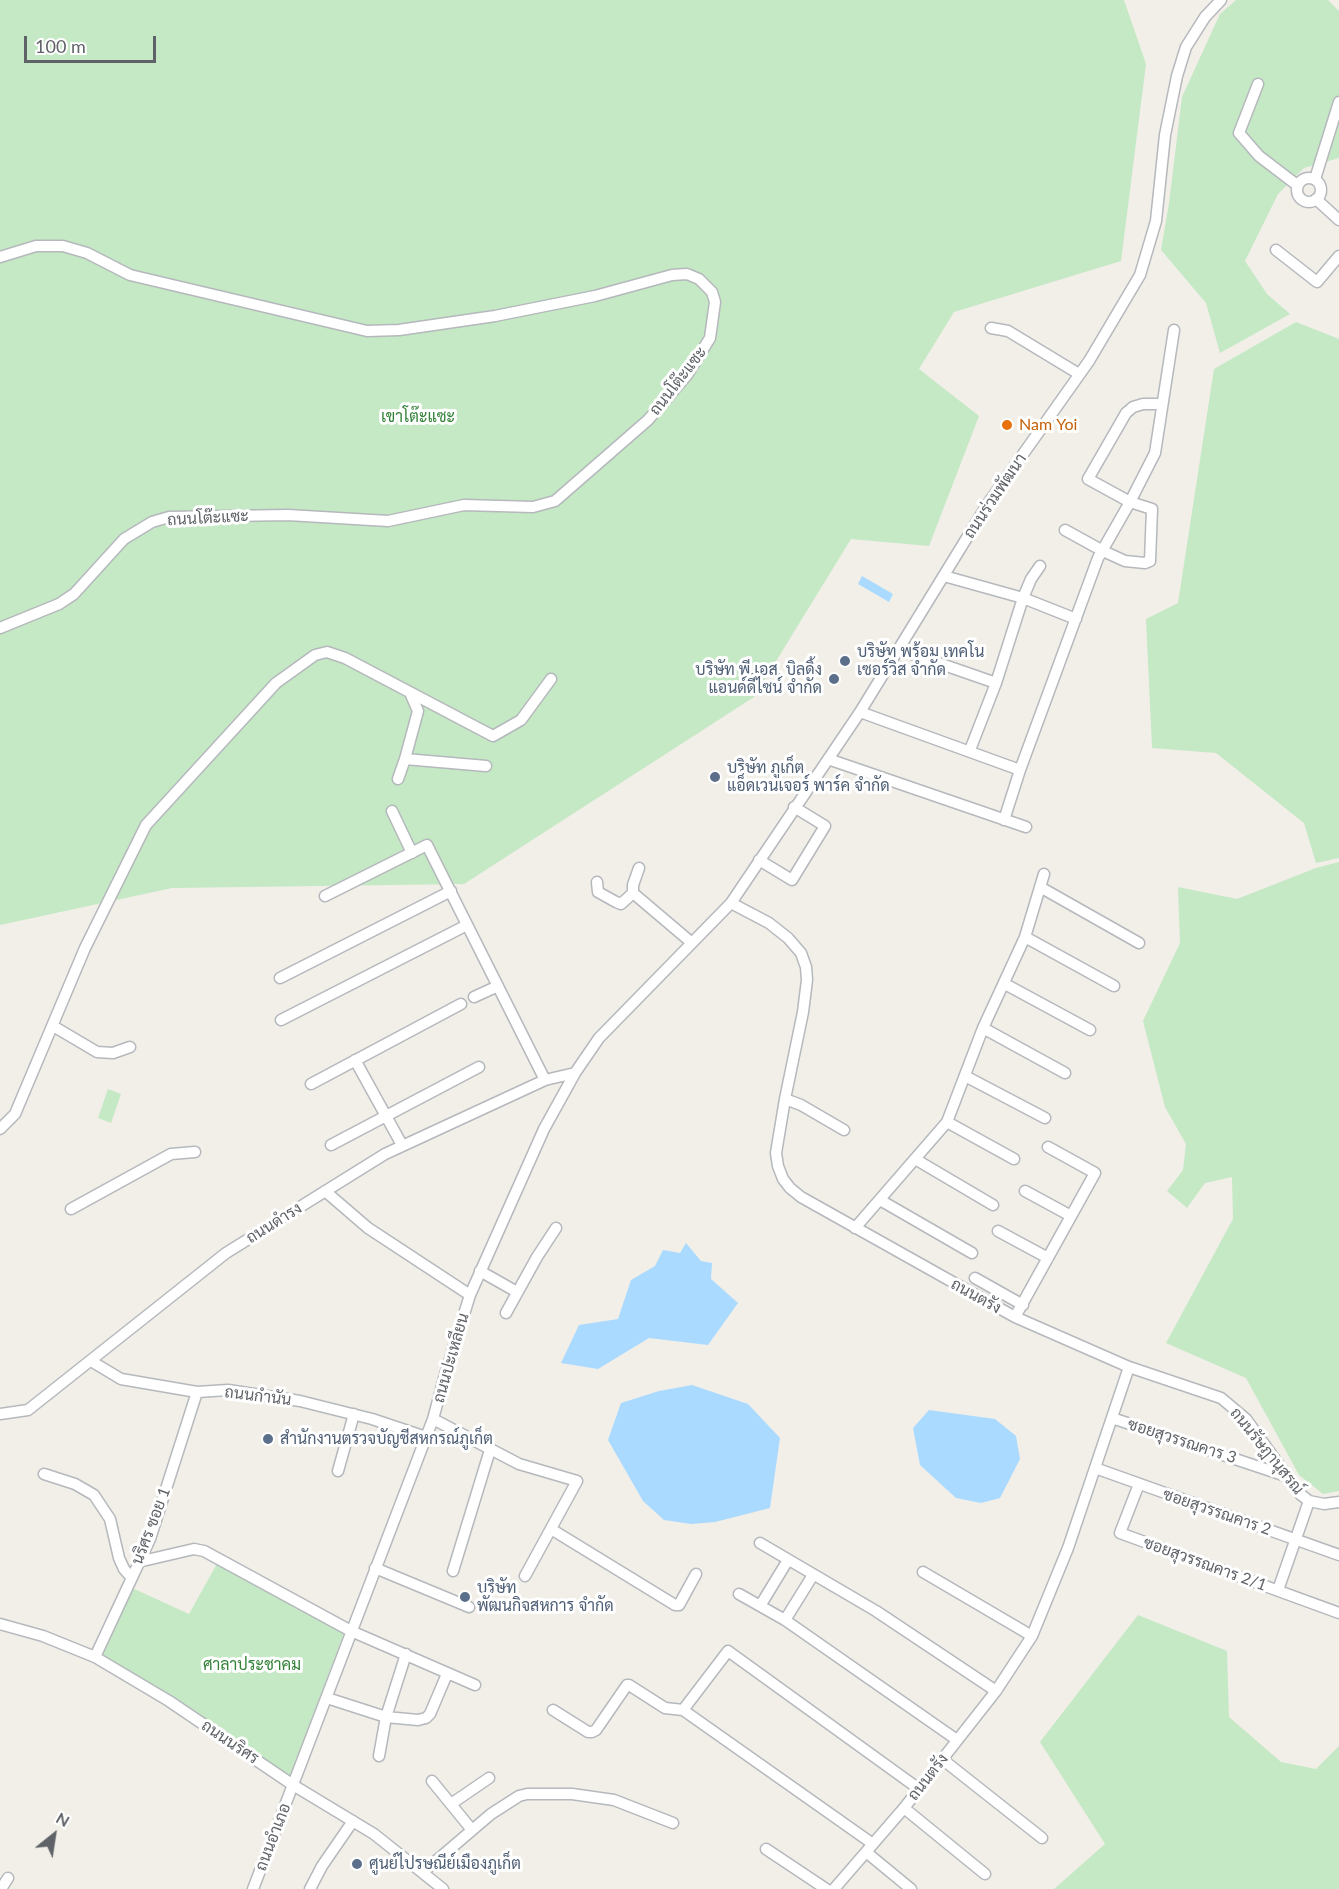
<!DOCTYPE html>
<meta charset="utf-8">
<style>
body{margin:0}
#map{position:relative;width:1339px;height:1889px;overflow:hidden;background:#f1efe8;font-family:Lato,sans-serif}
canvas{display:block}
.north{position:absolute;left:24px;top:1805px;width:60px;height:60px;-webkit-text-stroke:4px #fff;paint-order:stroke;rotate:30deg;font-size:16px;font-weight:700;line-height:24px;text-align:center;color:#5f6368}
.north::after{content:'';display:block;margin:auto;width:21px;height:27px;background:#5f6368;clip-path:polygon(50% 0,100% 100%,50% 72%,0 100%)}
.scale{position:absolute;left:24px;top:36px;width:132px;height:27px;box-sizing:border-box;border:3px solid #5f6368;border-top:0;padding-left:8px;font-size:18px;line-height:21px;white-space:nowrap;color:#5f6368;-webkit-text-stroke:4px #fff;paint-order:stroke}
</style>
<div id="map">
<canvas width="1339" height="1889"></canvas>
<div class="north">N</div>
<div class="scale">100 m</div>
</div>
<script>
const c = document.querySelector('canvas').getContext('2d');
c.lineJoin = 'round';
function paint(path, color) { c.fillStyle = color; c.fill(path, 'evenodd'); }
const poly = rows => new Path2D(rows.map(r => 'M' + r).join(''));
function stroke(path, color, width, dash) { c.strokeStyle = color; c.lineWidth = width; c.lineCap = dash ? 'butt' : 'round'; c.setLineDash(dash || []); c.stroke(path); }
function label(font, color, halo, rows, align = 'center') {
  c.font = font + ' Lato,Sarabun,sans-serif'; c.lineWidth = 6; c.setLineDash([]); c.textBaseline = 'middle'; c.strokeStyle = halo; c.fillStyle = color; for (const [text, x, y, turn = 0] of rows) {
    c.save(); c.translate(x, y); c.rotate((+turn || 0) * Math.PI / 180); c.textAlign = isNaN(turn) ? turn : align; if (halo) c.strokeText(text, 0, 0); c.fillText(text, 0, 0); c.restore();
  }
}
const green = poly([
 [0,0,1124,0,1146,64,1121,261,954,312,919,369,979,416,929,546,851,539,754,697,464,884,172,888,0,925],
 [1236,0,1328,0,1339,11,1339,158,1304,168,1278,194,1245,261,1267,294,1290,314,1220,353,1206,303,1161,250,1169,203,1182,97,1220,14],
 [1296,322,1339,339,1339,858,1316,863,1304,823,1216,753,1152,748,1146,619,1178,603,1214,369],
 [1339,862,1339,1491,1323,1494,1299,1475,1246,1378,1166,1343,1233,1219,1232,1177,1205,1183,1187,1208,1167,1191,1183,1170,1186,1144,1165,1107,1143,1021,1180,943,1178,887,1237,899,1316,868],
 [108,1089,121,1094,111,1123,98,1118],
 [218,1562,344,1633,290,1776,101,1654,130,1587,189,1614],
 [1138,1615,1227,1651,1229,1717,1281,1762,1316,1769,1339,1746,1339,1889,1054,1889,1105,1844,1040,1742]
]);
const water = poly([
 [862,576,893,594,889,602,858,584],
 [686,1243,701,1261,712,1263,711,1279,738,1303,708,1345,649,1338,598,1369,561,1363,579,1325,618,1319,631,1280,655,1266,663,1250,680,1253],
 [692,1385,748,1404,780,1438,770,1508,715,1522,691,1524,664,1520,643,1501,608,1440,621,1403,659,1391],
 [929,1410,995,1419,1016,1436,1020,1459,1000,1498,981,1503,956,1498,920,1465,913,1428]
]);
const minor = poly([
 [1258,84,1239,133,1259,156,1297,185],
 '1297 190a12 12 0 1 1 24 0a12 12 0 1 1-24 0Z',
 [1315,179,1339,102],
 [1316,199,1339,220],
 [1276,250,1317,282,1339,256],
 [0,257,36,246,63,246,87,253,130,275,367,331,399,330,495,316,595,296,672,275,687,274,699,279,712,292,715,302,710,338,687,375,648,420,555,501,533,507,464,505,388,521,288,515,169,517,152,522,124,539,74,594,59,604,0,628],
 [991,328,1008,331,1079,374],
 [1065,530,1103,551,1125,561,1145,563,1150,561,1152,509,1130,502,1088,479,1126,413,1133,407,1143,404,1162,404],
 [944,576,1023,598,1076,619],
 [898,649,996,683],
 [860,712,1020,770],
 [970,750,996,683,1023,598,1031,579,1040,566],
 [405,759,486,766],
 [828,759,1026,827],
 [398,779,405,759,418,711,411,695],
 [392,811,412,853],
 [1004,820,1020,770,1098,558,1130,502,1155,453,1174,330],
 [759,860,792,880,825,826,794,807],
 [597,882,598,892,616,902,621,904,633,893,692,943],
 [1040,887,1139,943],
 [633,893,633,885,639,868],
 [325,896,427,845,545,1080],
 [731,903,769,923,788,938,801,953,806,967,807,980,803,1012,785,1099,776,1153,778,1166,783,1179,790,1188,801,1197,1015,1317,1129,1367,1221,1398,1246,1419,1300,1494,1309,1501,1324,1504,1339,1502],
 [1025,937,1114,986],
 [280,978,451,891],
 [1005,984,1090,1030],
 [474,997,498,986],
 [281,1020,467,925],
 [53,1026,97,1052,113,1053,130,1047],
 [983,1028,1065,1073],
 [355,1060,402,1145],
 [965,1076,1045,1118],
 [311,1084,461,1004],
 [785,1099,801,1105,844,1130],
 [947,1122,1014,1159],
 [0,1129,15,1114,85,948,146,825,276,683,315,655,327,652,345,658,493,736,521,720,551,679],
 [331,1145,479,1067],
 [915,1159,993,1205],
 [325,1191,368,1228,470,1295],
 [1025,1191,1071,1216],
 [880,1200,972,1253],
 [71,1209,171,1154,195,1152],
 [855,1228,947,1122,983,1028,1025,937,1044,874],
 [998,1231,1048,1258],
 [480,1271,517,1292],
 [975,1278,1023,1305],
 [506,1313,537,1257,556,1228],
 [1015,1317,1095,1173,1048,1147],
 [91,1361,121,1379,197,1392,228,1390,300,1401,372,1419,426,1437],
 [0,1414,28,1410,226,1253,385,1154,545,1080,575,1073],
 [1112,1418,1286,1476],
 [433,1419,519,1464,577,1481,525,1576],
 [1095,1468,1339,1555],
 [338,1471,354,1414],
 [44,1474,75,1484,94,1495,110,1519,119,1558,124,1569,131,1577],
 [1139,1484,1120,1533,1339,1613],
 [551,1529,675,1605,679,1605,696,1574],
 [760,1543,876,1611,996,1691],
 [138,1562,194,1549,204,1551,351,1631,475,1685],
 [375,1568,469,1607],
 [453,1571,490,1450],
 [923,1572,1032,1636],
 [1278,1590,1309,1501],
 [739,1594,785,1620,957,1740],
 [760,1606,788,1560],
 [785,1620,813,1575],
 [0,1624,43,1636,95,1657,169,1701,293,1785,374,1834,443,1889],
 [95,1657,150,1539,197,1392],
 [327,1698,386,1717,418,1720,426,1718,430,1714,447,1674],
 [553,1710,588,1732,592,1732,596,1730,627,1685,629,1685,665,1708,683,1710,873,1844],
 [683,1710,728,1651,919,1789],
 [379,1756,386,1717,406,1654],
 [942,1759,1042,1838],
 [432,1781,472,1830],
 [451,1804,489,1778],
 [904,1808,985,1874],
 [766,1849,826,1889],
 [866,1852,911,1889],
 [423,1872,491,1814,519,1796,527,1794,572,1794,614,1800,673,1823],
 [1,1889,8,1878],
 [253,1889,433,1419,445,1375,470,1295,544,1129,575,1073,599,1038,731,903,860,712,987,505,1089,361,1140,275,1156,221,1165,135,1177,76,1186,47,1205,17,1221,0],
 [310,1889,322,1866,353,1821],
 [834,1889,904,1808,996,1691,1032,1636,1068,1548,1129,1367]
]);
const markers = [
 [1007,425,6,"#e8710a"],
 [845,661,6,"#5c6f8a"],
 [834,679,6,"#5c6f8a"],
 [715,777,6,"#5c6f8a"],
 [268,1439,6,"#5c6f8a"],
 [465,1597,6,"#5c6f8a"],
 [357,1864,6,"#5c6f8a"]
];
const streetNames = [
 ["ถนนโต๊ะแซะ",678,381,-52],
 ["ถนนร่วมพัฒนา",995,496,-56],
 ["ถนนโต๊ะแซะ",208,518,-3],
 ["ถนนดำรง",274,1223,-32],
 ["ถนนตรัง",976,1296,29],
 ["ถนนปะเหลียน",451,1358,-74],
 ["ถนนกำนัน",258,1396,7],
 ["ซอยสุวรรณคาร 3",1182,1441,18],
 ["ถนนรัษฎานุสรณ์",1267,1451,51],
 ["ซอยสุวรรณคาร 2",1217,1512,19],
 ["นริศร ซอย 1",151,1526,-69],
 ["ซอยสุวรรณคาร 2/1",1205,1564,20],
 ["ถนนนริศร",230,1742,34],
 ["ถนนตรัง",928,1777,-52],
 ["ถนนอำเภอ",273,1837,-69]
];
const parkNames = [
 ["เขาโต๊ะแซะ",418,417],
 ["ศาลาประชาคม",252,1665]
];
const foodNames = [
 ["Nam Yoi",1019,425]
];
const serviceNames = [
 ["บริษัท พร้อม เทคโน",857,652],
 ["เซอร์วิส จำกัด",857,670],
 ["บริษัท พี.เอส. บิลดิ้ง",822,670,"right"],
 ["แอนด์ดีไซน์ จำกัด",822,688,"right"],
 ["บริษัท ภูเก็ต",727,768],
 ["แอ็ดเวนเจอร์ พาร์ค จำกัด",727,786],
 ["สำนักงานตรวจบัญชีสหกรณ์ภูเก็ต",280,1439],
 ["บริษัท",477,1588],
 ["พัฒนกิจสหการ จำกัด",477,1606],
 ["ศูนย์ไปรษณีย์เมืองภูเก็ต",369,1864]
];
paint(green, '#c5e8c5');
paint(water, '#aadaff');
stroke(minor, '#b5b8bc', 13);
stroke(minor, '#fff', 10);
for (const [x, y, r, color] of markers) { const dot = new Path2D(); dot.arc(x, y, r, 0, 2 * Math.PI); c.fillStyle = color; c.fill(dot); stroke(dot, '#fff', 2); }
label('16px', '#5f6368', '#fff', streetNames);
label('16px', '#348238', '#fff', parkNames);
label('16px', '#c56008', '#fff', foodNames, 'left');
label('16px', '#4e5e75', '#fff', serviceNames, 'left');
</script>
